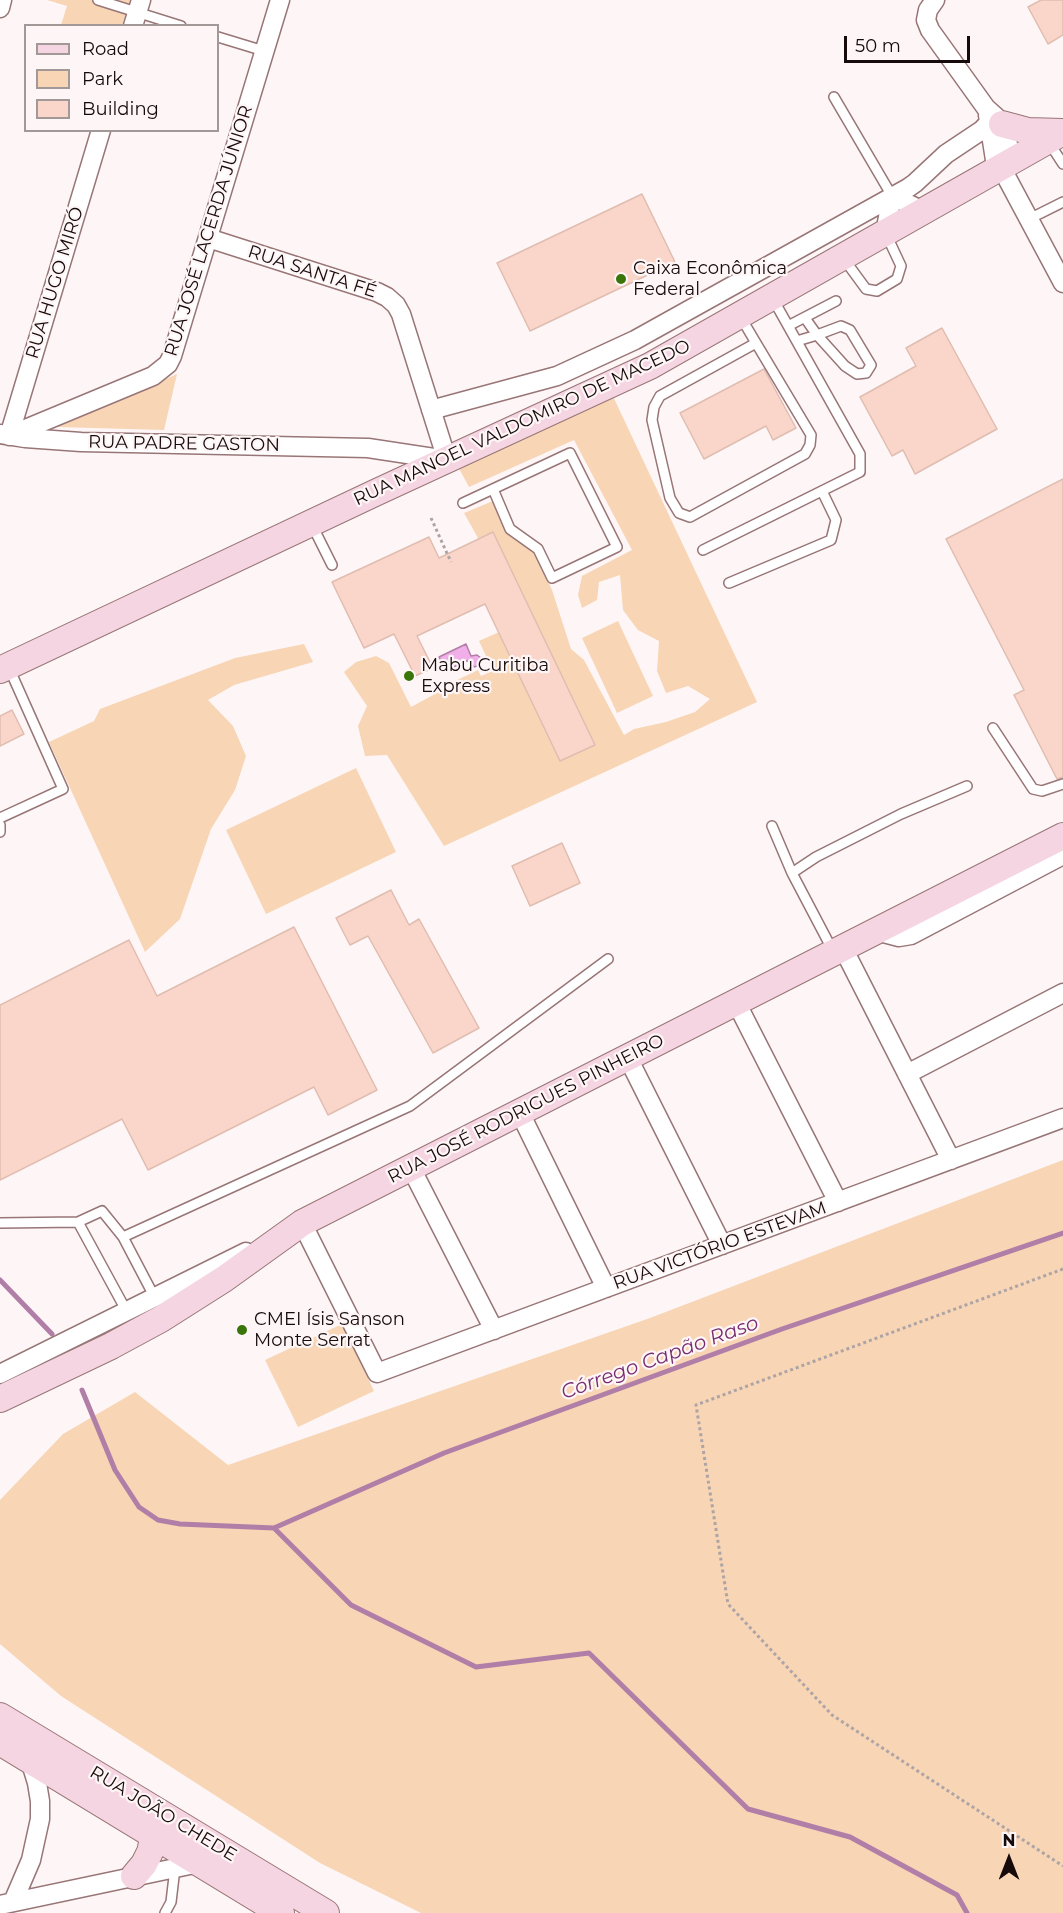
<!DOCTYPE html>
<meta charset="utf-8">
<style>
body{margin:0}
#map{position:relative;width:1063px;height:1913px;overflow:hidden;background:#fef6f6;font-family:Montserrat,sans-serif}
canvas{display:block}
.legend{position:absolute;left:24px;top:24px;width:195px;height:108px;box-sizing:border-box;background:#fef6f6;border:2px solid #a29898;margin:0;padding:8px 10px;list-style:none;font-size:18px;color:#170a0b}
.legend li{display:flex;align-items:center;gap:12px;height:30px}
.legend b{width:30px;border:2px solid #a29898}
.north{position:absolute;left:979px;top:1829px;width:60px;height:60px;-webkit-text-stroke:4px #fef6f6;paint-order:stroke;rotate:0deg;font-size:16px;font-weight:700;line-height:24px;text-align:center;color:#170a0b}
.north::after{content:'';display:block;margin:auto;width:21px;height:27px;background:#170a0b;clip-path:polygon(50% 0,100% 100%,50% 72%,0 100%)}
.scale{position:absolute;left:844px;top:36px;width:126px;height:27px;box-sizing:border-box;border:3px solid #170a0b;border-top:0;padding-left:8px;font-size:18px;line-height:21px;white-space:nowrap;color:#170a0b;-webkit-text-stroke:4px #fef6f6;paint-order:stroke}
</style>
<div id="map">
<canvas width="1063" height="1913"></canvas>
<ul class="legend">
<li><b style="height:8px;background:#f6d5e3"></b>Road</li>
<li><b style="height:16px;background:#f7d5b5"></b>Park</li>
<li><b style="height:16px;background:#f9d6c9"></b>Building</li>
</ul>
<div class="north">N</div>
<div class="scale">50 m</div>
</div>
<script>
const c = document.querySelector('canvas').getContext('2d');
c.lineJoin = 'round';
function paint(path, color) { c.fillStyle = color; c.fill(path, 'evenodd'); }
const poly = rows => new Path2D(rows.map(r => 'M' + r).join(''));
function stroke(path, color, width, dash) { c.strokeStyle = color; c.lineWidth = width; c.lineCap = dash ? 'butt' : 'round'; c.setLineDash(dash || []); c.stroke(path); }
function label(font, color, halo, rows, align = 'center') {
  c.font = font + ' Montserrat,sans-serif'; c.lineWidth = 4.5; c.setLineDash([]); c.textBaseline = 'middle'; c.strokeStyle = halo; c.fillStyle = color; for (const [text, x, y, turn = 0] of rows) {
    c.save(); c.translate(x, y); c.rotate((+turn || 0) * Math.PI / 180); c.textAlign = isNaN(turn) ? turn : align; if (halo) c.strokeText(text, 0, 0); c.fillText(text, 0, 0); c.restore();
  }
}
const green = poly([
 [47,0,130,0,122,26,61,25,67,6],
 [177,374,164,430,57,427],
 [610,390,757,702,444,846,387,755,365,756,358,726,367,706,344,672,356,662,376,656,389,663,411,707,435,694,455,686,453,682,478,670,481,676,493,671,479,641,499,632,560,761,594,745,464,513,493,501,507,533,534,552,552,590,571,649,584,660,624,735,634,729,666,722,695,712,710,699,688,686,666,693,657,671,659,641,638,630,623,610,620,575,599,582,597,600,582,608,578,595,582,576,632,550,574,440,469,487,456,463],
 [618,621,653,696,617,713,582,638],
 [304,644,313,662,234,685,208,700,233,726,246,756,235,790,211,829,180,919,145,952,49,742,94,721,100,709,235,658],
 [356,768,396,852,266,914,226,830],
 [1063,1160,1063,1913,421,1913,320,1863,61,1696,0,1644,0,1500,63,1434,135,1392,228,1465,650,1318],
 [342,1324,374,1391,298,1427,265,1360]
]);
const water = poly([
 [466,644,471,656,477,655,481,658,480,665,474,667,469,660,445,671,439,657,466,644]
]);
const stream = poly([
 [0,1280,52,1334],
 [82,1390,115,1470,139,1507,158,1520,180,1524,274,1528,444,1453,782,1329,1063,1233],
 [274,1528,351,1605,476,1667,589,1653,748,1809,850,1837,957,1895,967,1913]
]);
const building = poly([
 [1041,0,1063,0,1063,35,1048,44,1028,7,1041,0],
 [642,194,675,262,530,331,497,263,642,194],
 [942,328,997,429,915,474,903,450,892,456,860,397,916,366,906,348,942,328],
 [764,369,796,428,773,440,766,426,704,459,680,413,764,369],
 [1063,479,1063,777,1057,779,1014,695,1024,690,946,539,1063,479],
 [493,532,595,745,560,761,485,604,417,636,433,668,415,676,394,634,364,648,332,582,429,537,439,558,493,532],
 [12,710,24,734,0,746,0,716,12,710],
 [562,843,580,883,530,906,512,866,562,843],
 [391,890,409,925,419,919,479,1028,433,1053,368,936,350,945,336,918,391,890],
 [294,927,377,1090,328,1115,314,1087,148,1170,122,1119,0,1180,0,1005,129,940,157,996,294,927]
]);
const path = poly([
 [431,518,451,562],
 [1063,1269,696,1405,728,1604,832,1715,1063,1866]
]);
const service = poly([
 [98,0,181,26],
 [218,37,264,51],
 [834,97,892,196],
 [1048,141,1063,164],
 [1029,219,1063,202],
 [844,259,866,289,877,291,897,279,901,266,886,234],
 [740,316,756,343,811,435,810,445,805,454,690,517,679,513,670,498,652,420,654,407,660,396,756,343],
 [788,326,836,301],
 [797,341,817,335,841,326,850,330,871,365,866,373,857,374,845,366,817,335,805,318],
 [463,503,570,453,617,547,552,578,538,549,510,529,493,489],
 [312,525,332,565],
 [703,550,860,472,860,454,773,299],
 [729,583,831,540,836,520,822,491],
 [993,728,1033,789,1042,791,1063,784],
 [0,818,63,789,9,668],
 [0,825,0,832],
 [772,826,792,873,833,951],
 [792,873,816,857,901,814,967,786],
 [78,1222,127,1312],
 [0,1223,78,1222,102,1211,123,1237,155,1298],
 [123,1237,410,1106,608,959],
 [165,1913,171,1902,175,1868]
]);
const minor = poly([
 [935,0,928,10,926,20,930,30,986,108,996,117,1005,131,1009,149,1007,158,1001,167],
 [0,8,2,0],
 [133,26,141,0],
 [988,115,995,160,1001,167,1063,283],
 [885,233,892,196,923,211],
 [431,410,557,376,635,340,908,188,915,183,946,154,982,130,995,116],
 [0,434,25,438,81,442,368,448,447,460,401,314,396,305,387,297,377,292,208,238],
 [11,435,153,376,168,364,172,356,280,0],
 [9,436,101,130],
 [876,931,899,937,911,935,1063,855],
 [843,948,951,1160],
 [736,1002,838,1202],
 [628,1058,722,1245],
 [907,1074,1063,993],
 [520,1113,606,1288],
 [411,1168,494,1330],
 [292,1229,302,1223,377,1373,1063,1118],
 [0,1374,246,1252],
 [13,1902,31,1860,40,1819,40,1801,37,1783,30,1760],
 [0,1905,199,1863]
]);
const secondary = poly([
 [1002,124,1028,131,1063,132],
 [0,670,377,492,650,366,1063,132],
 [0,1399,111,1346,161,1319,224,1279,302,1223,1063,836],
 [0,1716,326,1913],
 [0,1742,281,1913],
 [134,1876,144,1864,150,1852,157,1821]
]);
const markers = [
 [621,279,6,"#3a750a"],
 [409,676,6,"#3a750a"],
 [242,1330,6,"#3a750a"]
];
const streetNames = [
 ["RUA JOSÉ LACERDA JÚNIOR",209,231,-73],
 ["RUA SANTA FÉ",312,272,18],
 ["RUA HUGO MIRÓ",55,283,-73],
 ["RUA MANOEL VALDOMIRO DE MACEDO",522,423,-25],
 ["RUA PADRE GASTON",184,444,1],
 ["RUA JOSÉ RODRIGUES PINHEIRO",526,1109,-27],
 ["RUA VICTÓRIO ESTEVAM",720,1246,-20],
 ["RUA JOÃO CHEDE",163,1814,31]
];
const poiNames = [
 ["Caixa Econômica",633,269],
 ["Federal",633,290],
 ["Mabu Curitiba",421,666],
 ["Express",421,687],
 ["CMEI Ísis Sanson",254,1320],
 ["Monte Serrat",254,1341]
];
const waterNames = [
 ["Córrego Capão Raso",660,1358,-20]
];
paint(green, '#f7d5b5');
paint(water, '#f1afea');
stroke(water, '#b07ea7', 1.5);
stroke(stream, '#b07ea7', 5);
paint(building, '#f9d6c9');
stroke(building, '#e0bdb1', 1.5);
stroke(service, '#987576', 12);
stroke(minor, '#987576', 21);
stroke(secondary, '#987576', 28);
stroke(path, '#aea4a5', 3, [3, 3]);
stroke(service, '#fff', 9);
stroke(minor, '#fff', 18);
stroke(secondary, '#f6d5e3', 26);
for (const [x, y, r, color] of markers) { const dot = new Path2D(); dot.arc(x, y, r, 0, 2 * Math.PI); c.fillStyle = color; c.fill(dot); stroke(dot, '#fef6f6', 2); }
label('18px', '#170a0b', '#fef6f6', streetNames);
label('18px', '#170a0b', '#fef6f6', poiNames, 'left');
label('italic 20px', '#772c72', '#fef6f6', waterNames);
</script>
